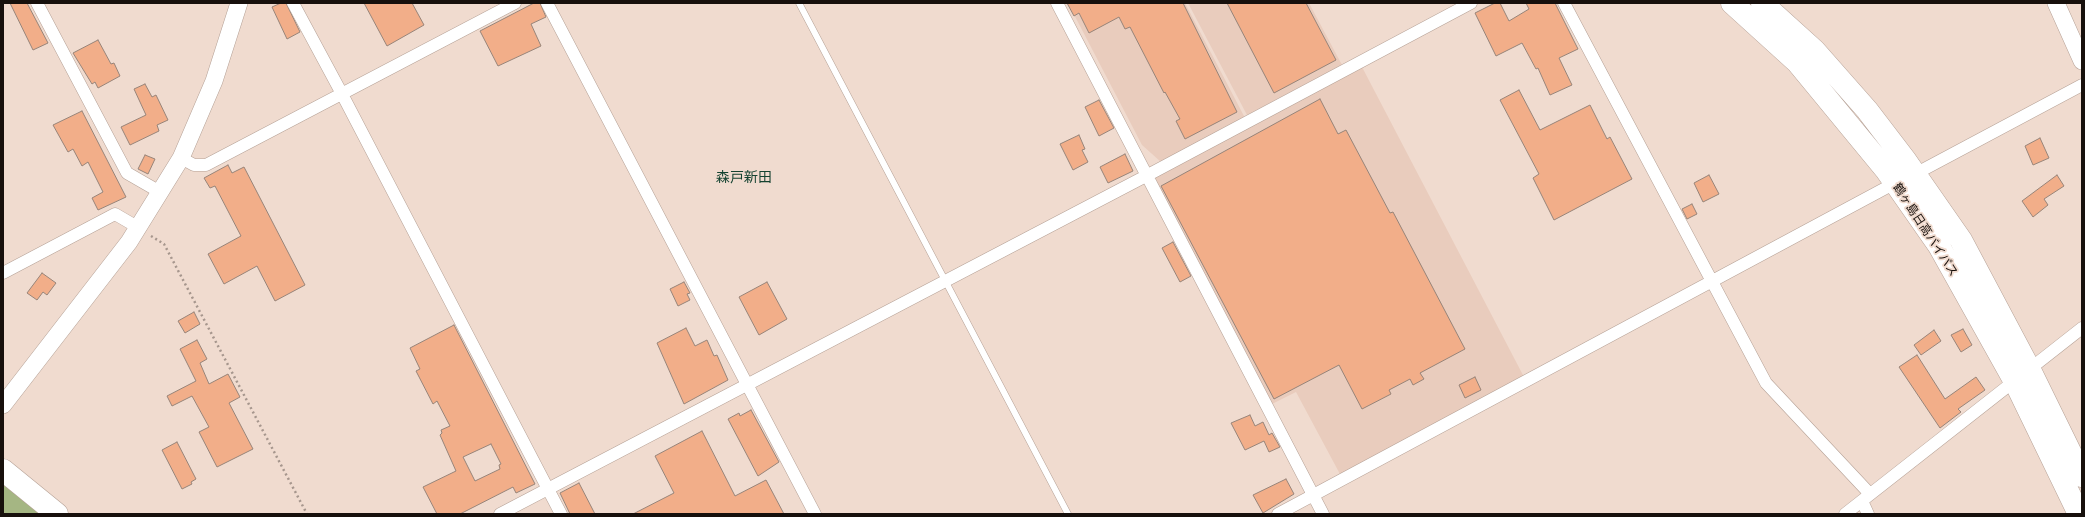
<!DOCTYPE html>
<meta charset="utf-8">
<style>
body{margin:0}
#map{position:relative;width:2085px;height:517px;overflow:hidden;background:#f0dbcf;font-family:"Libre Baskerville",serif}
canvas{display:block}
.frame{position:absolute;inset:0;border:4px solid #17100c;pointer-events:none}
</style>
<div id="map">
<canvas width="2085" height="517"></canvas>
<div class="frame"></div>
</div>
<script>
const c = document.querySelector('canvas').getContext('2d');
c.lineJoin = 'round';
function paint(path, color) { c.fillStyle = color; c.fill(path, 'evenodd'); }
const poly = rows => new Path2D(rows.map(r => 'M' + r).join(''));
function stroke(path, color, width, dash) { c.strokeStyle = color; c.lineWidth = width; c.lineCap = dash ? 'butt' : 'round'; c.setLineDash(dash || []); c.stroke(path); }
function label(font, color, halo, rows, align = 'center') {
  c.font = font + ' "Libre Baskerville","Noto Sans JP",serif'; c.lineWidth = 3.5; c.setLineDash([]); c.textBaseline = 'middle'; c.strokeStyle = halo; c.fillStyle = color; for (const [text, x, y, turn = 0] of rows) {
    c.save(); c.translate(x, y); c.rotate((+turn || 0) * Math.PI / 180); c.textAlign = isNaN(turn) ? turn : align; if (halo) c.strokeText(text, 0, 0); c.fillText(text, 0, 0); c.restore();
  }
}
const built = poly([
 [1068,3,1185,3,1245,118,1161,162,1142,145],
 [1188,3,1309,3,1342,65,1247,115],
 [1362,67,1524,377,1341,476,1296,392,1272,404,1154,178]
]);
const green = poly([
 [3,483,42,514,3,514]
]);
const building = poly([
 [10,3,27,3,48,43,33,50,10,3],
 [281,3,286,3,300,32,287,39,272,7,281,3],
 [364,3,412,3,424,25,387,46,364,3],
 [534,3,540,3,546,17,531,24,541,46,498,66,480,31,534,3],
 [1067,3,1183,3,1237,112,1185,139,1176,121,1180,119,1165,92,1164,93,1130,27,1125,29,1119,17,1089,33,1079,13,1074,16,1067,3],
 [1227,3,1306,3,1336,60,1274,93,1227,3],
 [1495,3,1500,3,1509,21,1529,9,1526,3,1555,3,1578,49,1559,58,1572,85,1550,95,1538,68,1536,69,1522,43,1496,56,1475,13,1495,3],
 [98,40,111,64,114,63,120,76,98,88,95,82,92,84,73,53,98,40],
 [145,84,152,97,156,95,168,120,157,125,159,131,130,145,121,127,146,115,134,89,145,84],
 [1519,90,1540,130,1590,105,1607,139,1610,137,1632,179,1554,220,1533,178,1539,174,1500,100,1519,90],
 [1320,99,1338,134,1346,130,1390,213,1393,212,1465,349,1420,373,1424,379,1413,385,1410,379,1389,390,1391,394,1362,409,1339,365,1274,399,1161,186,1320,99],
 [1099,100,1114,128,1099,136,1085,107,1099,100],
 [82,111,126,197,98,210,92,198,103,192,88,162,82,166,73,149,68,152,53,125,82,111],
 [1079,135,1085,149,1082,150,1088,162,1073,170,1060,144,1079,135],
 [2040,138,2049,158,2033,165,2025,146,2040,138],
 [1125,154,1133,171,1108,183,1100,167,1125,154],
 [145,155,155,159,148,174,138,169,145,155],
 [228,165,232,173,244,167,305,285,275,301,257,266,224,284,208,254,241,236,215,186,210,188,204,178,228,165],
 [1709,175,1719,194,1703,202,1694,183,1709,175],
 [2057,175,2064,186,2044,199,2048,205,2033,217,2022,201,2057,175],
 [1692,204,1697,214,1687,219,1682,209,1692,204],
 [1173,242,1191,276,1180,282,1162,248,1173,242],
 [42,273,56,283,47,295,43,292,37,300,27,293,42,273],
 [684,282,690,293,687,294,690,300,678,306,670,289,684,282],
 [767,282,787,319,759,335,739,297,767,282],
 [194,312,200,324,185,333,178,321,194,312],
 [454,325,535,484,516,493,513,487,460,514,437,514,423,487,456,471,440,435,442,433,441,430,450,426,437,401,433,404,416,371,420,369,410,348,454,325],
 [491,444,501,464,499,465,500,469,475,481,463,457,491,444],
 [686,328,695,346,707,340,714,356,717,355,728,380,684,404,657,343,686,328],
 [1963,329,1972,345,1961,352,1951,335,1963,329],
 [1934,330,1941,341,1921,355,1914,345,1934,330],
 [197,340,207,359,200,363,209,384,228,374,240,397,229,403,253,449,217,467,199,432,209,427,192,396,172,406,167,396,196,381,180,349,197,340],
 [1917,355,1945,399,1976,377,1985,390,1958,409,1961,412,1940,428,1899,367,1917,355],
 [1475,377,1481,390,1465,398,1459,385,1475,377],
 [751,410,779,462,758,476,728,419,739,413,740,416,751,410],
 [1250,415,1255,426,1263,422,1269,435,1272,433,1280,447,1269,452,1264,441,1245,450,1231,423,1250,415],
 [702,431,735,496,766,480,784,514,633,514,674,493,655,456,702,431],
 [177,442,196,479,191,482,192,484,182,489,162,450,177,442],
 [1286,479,1294,494,1263,513,1253,495,1286,479],
 [579,483,595,514,570,514,560,493,579,483]
]);
const path = poly([
 [151,236,164,244,307,514]
]);
const lane = poly([
 [799,3,1068,514]
]);
const street = poly([
 [37,3,127,173,160,192],
 [293,3,342,94,561,514],
 [547,3,815,514],
 [1057,3,1323,514],
 [1564,3,1766,383,1870,494],
 [181,158,194,165,206,165,515,3],
 [1915,174,2082,85],
 [3,273,115,214,139,228],
 [1862,501,1868,514],
 [500,514,1146,176,1471,3],
 [1278,514,1895,183],
 [1845,514,2082,328]
]);
const secondary = poly([
 [2056,3,2082,61],
 [3,405,129,242,160,192,181,158,214,81,239,3]
]);
const highway = poly([
 [1732,3,1797,62,1886,170,1939,246,2015,382,2079,514],
 [1762,3,1815,51,1867,110,1906,161,1961,240,2030,370,2082,476],
 [3,470,57,514]
]);
const streetNames = [
 ["鶴ヶ島日高バイパス",1925,230,57]
];
const quarterNames = [
 ["森戸新田",744,178]
];
paint(built, '#e9ccbd');
paint(green, '#a5b683');
paint(building, '#f2ae89');
stroke(building, '#978479', 1);
stroke(lane, '#b5a196', 7);
stroke(street, '#b5a196', 13);
stroke(secondary, '#b5a196', 18);
stroke(highway, '#b5a196', 23);
stroke(path, '#a6968d', 2.5, [2, 3]);
stroke(lane, '#fff', 6);
stroke(street, '#fff', 12);
stroke(secondary, '#fff', 17);
stroke(highway, '#fff', 22);
label('12px', '#17100c', '#f0dbcf', streetNames);
label('14px', '#144230', '#f0dbcf', quarterNames);
</script>
